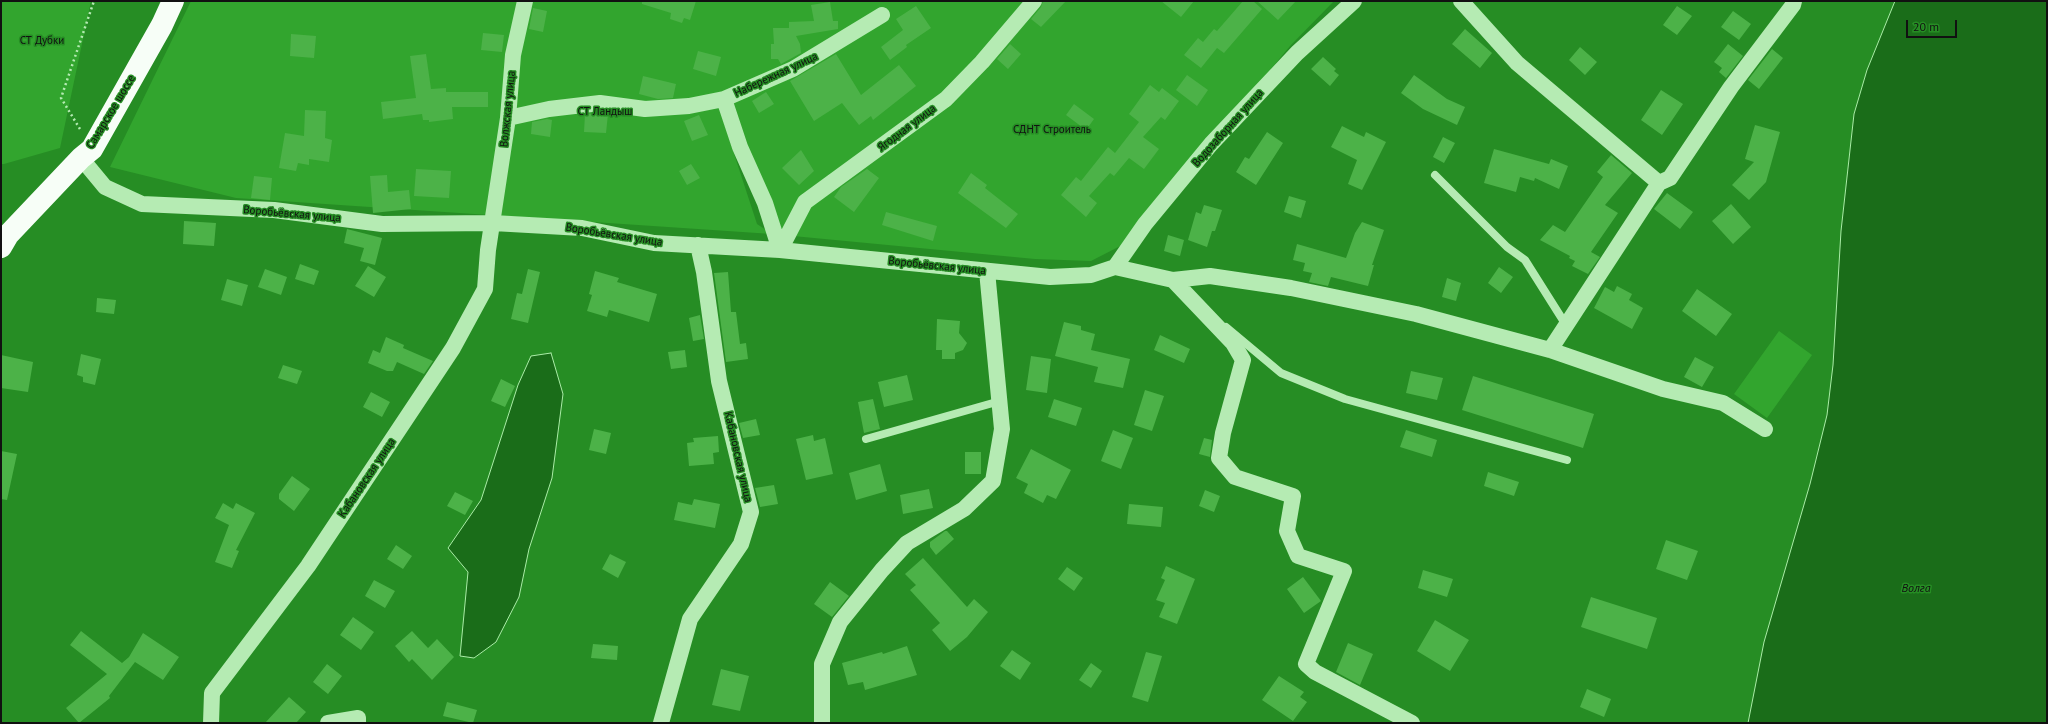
<!DOCTYPE html>
<meta charset="utf-8">
<style>
body{margin:0}
#map{position:relative;width:2048px;height:724px;overflow:hidden;background:#268d24;font-family:"PT Sans",sans-serif}
canvas{display:block}
.frame{position:absolute;inset:0;border:2px solid #111;pointer-events:none}
.scale{position:absolute;left:1906px;top:20px;width:51px;height:18px;box-sizing:border-box;border:2px solid #111;border-top:0;padding-left:5px;font-size:12px;line-height:14px;white-space:nowrap;color:#111;-webkit-text-stroke:3px #268d24;paint-order:stroke}
</style>
<div id="map">
<canvas width="2048" height="724"></canvas>
<div class="frame"></div>
<div class="scale">20 m</div>
</div>
<script>
const c = document.querySelector('canvas').getContext('2d');
c.lineJoin = 'round';
function paint(path, color) { c.fillStyle = color; c.fill(path, 'evenodd'); }
const poly = rows => new Path2D(rows.map(r => 'M' + r).join(''));
function stroke(path, color, width, dash) { c.strokeStyle = color; c.lineWidth = width; c.lineCap = dash ? 'butt' : 'round'; c.setLineDash(dash || []); c.stroke(path); }
function label(font, color, halo, rows, align = 'center') {
  c.font = font + ' "PT Sans",sans-serif'; c.lineWidth = 3; c.setLineDash([]); c.textBaseline = 'middle'; c.strokeStyle = halo; c.fillStyle = color; for (const [text, x, y, turn = 0] of rows) {
    c.save(); c.translate(x, y); c.rotate((+turn || 0) * Math.PI / 180); c.textAlign = isNaN(turn) ? turn : align; if (halo) c.strokeText(text, 0, 0); c.fillText(text, 0, 0); c.restore();
  }
}
const green = poly([
 [1,1,91,1,60,148,4,164,1,164],
 [191,1,1334,1,1290,46,1128,242,1091,261,1035,259,772,234,236,198,110,167],
 [722,117,772,234,757,224],
 [1779,331,1812,355,1767,418,1734,394]
]);
const water = poly([
 [1895,1,2047,1,2047,723,1748,723,1764,642,1810,484,1827,415,1833,365,1841,231,1854,114,1867,70,1895,1],
 [551,353,563,394,552,478,529,549,519,597,496,642,474,658,460,656,468,572,448,548,481,500,518,385,531,356,551,353]
]);
const building = poly([
 [642,1,696,1,690,20,684,18,682,23,670,19,671,13,642,4],
 [1043,1,1066,1,1041,27,1031,19,1041,7],
 [1161,1,1194,1,1181,17],
 [1243,1,1253,1,1262,9,1224,53,1217,48,1201,68,1184,55,1198,38,1203,42,1214,29,1217,31],
 [1257,1,1296,1,1278,20],
 [830,2,833,21,838,21,838,29,796,36,800,44,801,53,781,64,778,59,771,59,771,44,774,44,773,28,789,28,789,22,814,21,811,5],
 [916,6,931,28,906,45,907,47,890,60,881,47,903,30,896,19],
 [1677,6,1692,16,1677,35,1663,25],
 [533,8,547,11,543,32,529,29],
 [1733,11,1751,24,1739,40,1721,27],
 [1465,29,1492,53,1480,68,1452,44],
 [483,33,504,35,502,52,481,50],
 [291,34,316,36,314,58,290,56],
 [1010,44,1021,54,1008,69,997,59],
 [1728,44,1743,56,1726,78,1719,72,1722,68,1714,62],
 [1580,47,1597,62,1585,75,1569,60],
 [1772,49,1783,58,1759,89,1748,80],
 [698,51,721,57,716,76,693,69],
 [426,54,431,89,446,88,446,92,488,92,488,107,452,107,453,119,429,122,429,120,423,120,422,114,383,119,381,102,416,98,410,56],
 [836,54,861,95,899,65,916,86,873,120,871,116,859,125,842,103,814,121,790,81],
 [1323,57,1336,69,1334,71,1339,75,1330,86,1311,69],
 [1187,75,1208,90,1197,106,1176,90],
 [1414,75,1447,99,1465,107,1457,125,1423,109,1401,93],
 [643,76,676,84,673,98,658,99,639,94],
 [1150,85,1159,92,1162,88,1179,101,1165,120,1161,117,1143,137,1159,149,1144,169,1129,158,1114,176,1110,173,1089,196,1097,203,1086,217,1061,195,1076,177,1081,181,1108,147,1115,153,1139,122,1129,114],
 [1661,90,1683,104,1662,135,1641,120],
 [766,92,774,104,759,113,752,101],
 [1074,104,1094,119,1086,130,1066,115],
 [305,110,326,111,325,138,332,140,329,162,309,159,309,165,298,163,296,171,279,168,285,133,304,136],
 [600,113,608,114,606,133,584,132,585,114],
 [699,115,708,135,692,141,684,121],
 [547,119,552,120,550,137,531,134,532,122],
 [1755,125,1780,132,1766,182,1749,200,1732,185,1754,162,1745,159],
 [1342,126,1364,137,1366,132,1386,142,1362,190,1348,184,1357,160,1331,147],
 [1267,132,1283,143,1256,185,1236,172,1245,157,1249,159],
 [1443,137,1455,143,1444,163,1433,157],
 [1494,149,1549,164,1551,159,1568,166,1559,189,1535,178,1534,181,1520,177,1516,192,1484,183],
 [801,150,814,171,799,185,782,168],
 [1611,155,1632,173,1605,205,1618,213,1591,252,1600,257,1588,274,1572,266,1575,261,1569,258,1570,256,1540,240,1553,225,1565,232,1603,177,1597,172],
 [691,164,700,178,687,185,679,171],
 [416,169,451,171,449,198,414,196],
 [867,169,879,178,854,212,834,197,841,187],
 [971,173,987,185,985,188,1018,214,1006,228,958,193],
 [387,175,388,192,409,190,411,209,373,213,370,176],
 [254,176,272,178,270,200,251,198],
 [1667,193,1693,212,1680,229,1654,209],
 [1289,196,1306,201,1301,218,1284,212],
 [1731,204,1751,227,1733,244,1712,221],
 [1204,205,1222,210,1215,231,1212,231,1207,247,1188,240,1196,212,1201,214],
 [886,212,937,226,933,241,882,225],
 [184,221,216,223,214,246,183,244],
 [1362,222,1384,230,1372,265,1374,265,1368,286,1331,277,1328,286,1309,282,1312,273,1303,271,1305,263,1293,260,1297,244,1346,258,1355,233],
 [347,229,382,238,375,265,360,261,364,248,344,243],
 [1168,235,1184,240,1180,256,1164,251],
 [300,264,319,271,314,285,295,279],
 [368,266,386,277,374,297,355,286],
 [1499,267,1513,277,1501,293,1488,283],
 [265,269,287,277,281,295,258,287],
 [528,269,540,272,528,323,511,319,517,293,522,294],
 [595,271,619,278,617,282,657,294,649,322,609,310,607,317,587,311,592,295,589,294],
 [728,272,731,312,736,312,740,344,746,343,748,359,726,362,714,273],
 [1447,278,1461,283,1456,301,1442,297],
 [227,279,248,285,242,306,221,300],
 [1617,286,1632,294,1629,300,1643,308,1632,329,1594,308,1605,287,1614,292],
 [1697,289,1732,314,1716,336,1682,311],
 [97,298,116,300,114,314,96,312],
 [700,315,704,339,693,341,689,318],
 [937,319,960,321,959,333,967,343,963,350,955,353,955,359,942,359,942,350,936,350],
 [1064,322,1081,326,1081,330,1095,334,1091,350,1130,359,1123,388,1094,382,1098,367,1055,356],
 [1160,335,1190,349,1184,363,1154,350],
 [386,337,404,345,403,348,433,361,424,374,397,362,393,371,387,371,368,363,373,350,380,353],
 [685,350,687,367,671,369,668,352],
 [81,354,101,359,95,385,83,382,83,377,77,375],
 [1,355,33,362,28,392,1,388],
 [1031,356,1051,359,1047,393,1026,390],
 [1695,357,1714,367,1702,387,1684,377],
 [283,365,302,371,297,384,278,378],
 [1411,371,1443,378,1437,400,1406,393],
 [907,375,913,400,884,407,878,382],
 [1473,376,1594,414,1583,448,1462,410],
 [501,379,515,386,505,407,491,401],
 [1145,390,1164,396,1152,431,1134,425],
 [371,392,390,402,382,417,363,407],
 [873,399,880,429,864,433,858,402],
 [1054,399,1082,408,1076,426,1048,417],
 [756,419,760,435,743,438,739,423],
 [594,429,611,433,606,454,589,450],
 [1113,430,1133,438,1121,469,1101,461],
 [1406,430,1437,440,1432,457,1400,447],
 [813,435,814,441,825,438,833,474,806,480,796,439],
 [718,436,719,452,713,453,714,464,689,466,687,443,694,442,693,438],
 [1204,438,1212,440,1210,457,1199,454],
 [1031,449,1071,470,1056,499,1047,495,1043,503,1024,493,1028,484,1016,478],
 [1,451,17,454,7,500,1,499],
 [965,452,981,452,981,474,965,474],
 [880,464,887,491,856,500,849,473],
 [1488,472,1519,482,1514,496,1484,486],
 [292,476,310,489,294,511,279,499,279,494],
 [774,485,778,504,760,507,755,488],
 [929,489,933,508,903,514,900,495],
 [1205,490,1220,496,1214,512,1199,506],
 [455,492,473,501,465,515,447,506],
 [694,499,720,504,715,528,674,520,678,502,692,505],
 [223,503,233,509,236,503,255,513,236,550,239,551,232,568,215,562,229,525,215,518],
 [1129,504,1163,507,1161,527,1127,524],
 [945,531,947,531,954,539,936,555,930,547,930,542],
 [1666,540,1698,551,1687,580,1656,569],
 [396,545,412,556,403,569,387,559],
 [610,554,626,562,618,578,602,569],
 [923,558,967,607,974,599,988,612,967,637,950,651,932,630,940,623,910,590,916,585,905,574],
 [1166,566,1195,579,1177,624,1159,617,1165,603,1156,600,1165,580,1161,578],
 [1067,567,1083,578,1074,591,1058,579],
 [1423,570,1453,579,1447,597,1418,588],
 [1303,577,1321,601,1304,613,1287,589],
 [374,580,395,591,385,608,365,596],
 [830,582,849,596,832,617,814,604],
 [1591,597,1657,618,1647,649,1581,627],
 [353,617,374,632,361,650,340,635],
 [1435,620,1469,640,1450,671,1417,651],
 [81,631,122,663,129,657,143,633,179,657,163,680,135,662,109,696,110,698,79,723,66,708,107,674,70,645],
 [412,631,428,648,437,639,454,657,432,680,412,659,409,662,395,646],
 [1348,643,1373,654,1360,685,1336,672],
 [593,644,618,646,617,660,591,658],
 [907,646,917,675,865,690,863,682,848,685,842,663,882,652,883,654],
 [1012,650,1031,663,1020,680,1000,666],
 [1146,652,1162,656,1148,702,1132,697],
 [1091,663,1102,671,1091,688,1079,680],
 [327,664,342,676,328,694,313,682],
 [721,669,749,676,740,711,712,705],
 [1279,676,1304,692,1300,697,1307,702,1293,721,1262,700],
 [1587,689,1611,699,1604,717,1580,707],
 [289,697,306,712,296,723,265,723],
 [447,702,477,710,473,723,443,716]
]);
const path = poly([
 [80,129,61,98,94,1]
]);
const lane = poly([
 [1435,175,1507,247,1525,260,1566,325],
 [1226,327,1281,373,1345,399,1567,460],
 [866,439,1000,401]
]);
const street = poly([
 [1461,1,1517,63,1659,183],
 [724,99,740,147,765,203,780,250],
 [508,118,549,109,600,103,645,109,689,106,724,99,793,69,882,15],
 [81,158,105,187,142,204,274,210,382,224,493,223,582,228,654,243,780,250,1050,277,1091,275,1115,267],
 [780,250,805,202,946,99,982,62,1034,1],
 [1115,267,1173,280,1210,276,1291,288,1416,314,1550,350,1663,389,1723,403,1765,429],
 [1115,267,1145,224,1211,144,1297,53,1354,1],
 [1173,280,1233,343,1243,360,1223,433,1219,458,1235,477,1293,496,1287,531,1298,556,1344,571,1306,664,1315,672,1412,723],
 [1550,350,1659,183,1670,178,1731,87,1793,5,1794,1],
 [211,723,212,693,308,566,453,348,485,289,488,250,508,118,513,55,525,1],
 [328,723,358,718,358,723],
 [661,723,690,619,741,544,751,512,719,381,704,272,698,245],
 [822,723,822,664,840,622,882,570,907,543,964,509,993,481,1002,429,987,271]
]);
const primary = poly([
 [1,247,8,235,81,158,92,149,162,25,173,1]
]);
const parkNames = [
 ["СТ Дубки",42,41],
 ["СТ Ландыш",605,112],
 ["СДНТ Строитель",1052,130]
];
const streetNames = [
 ["Набережная улица",776,75,-25],
 ["Волжская улица",508,109,-84],
 ["Самарское шоссе",111,112,-59],
 ["Ягодная улица",907,128,-37],
 ["Водозаборная улица",1228,128,-48],
 ["Воробьёвская улица",292,214,5],
 ["Воробьёвская улица",614,235,9],
 ["Воробьёвская улица",937,266,6],
 ["Кабановская улица",738,457,77],
 ["Кабановская улица",367,478,-56]
];
const waterNames = [
 ["Волга",1916,589]
];
paint(green, '#32a52e');
paint(water, '#1a6d19');
stroke(water, '#aaeca7', 1);
paint(building, '#4cb248');
stroke(path, '#b5ebb3', 2.5, [2, 3]);
stroke(lane, '#b5ebb3', 8);
stroke(street, '#b5ebb3', 16);
stroke(primary, '#f7fef7', 22);
label('11px', '#111', '#268d24', parkNames);
label('11px', '#111', '#268d24', streetNames);
label('italic 12px', '#111', '#268d24', waterNames);
</script>
